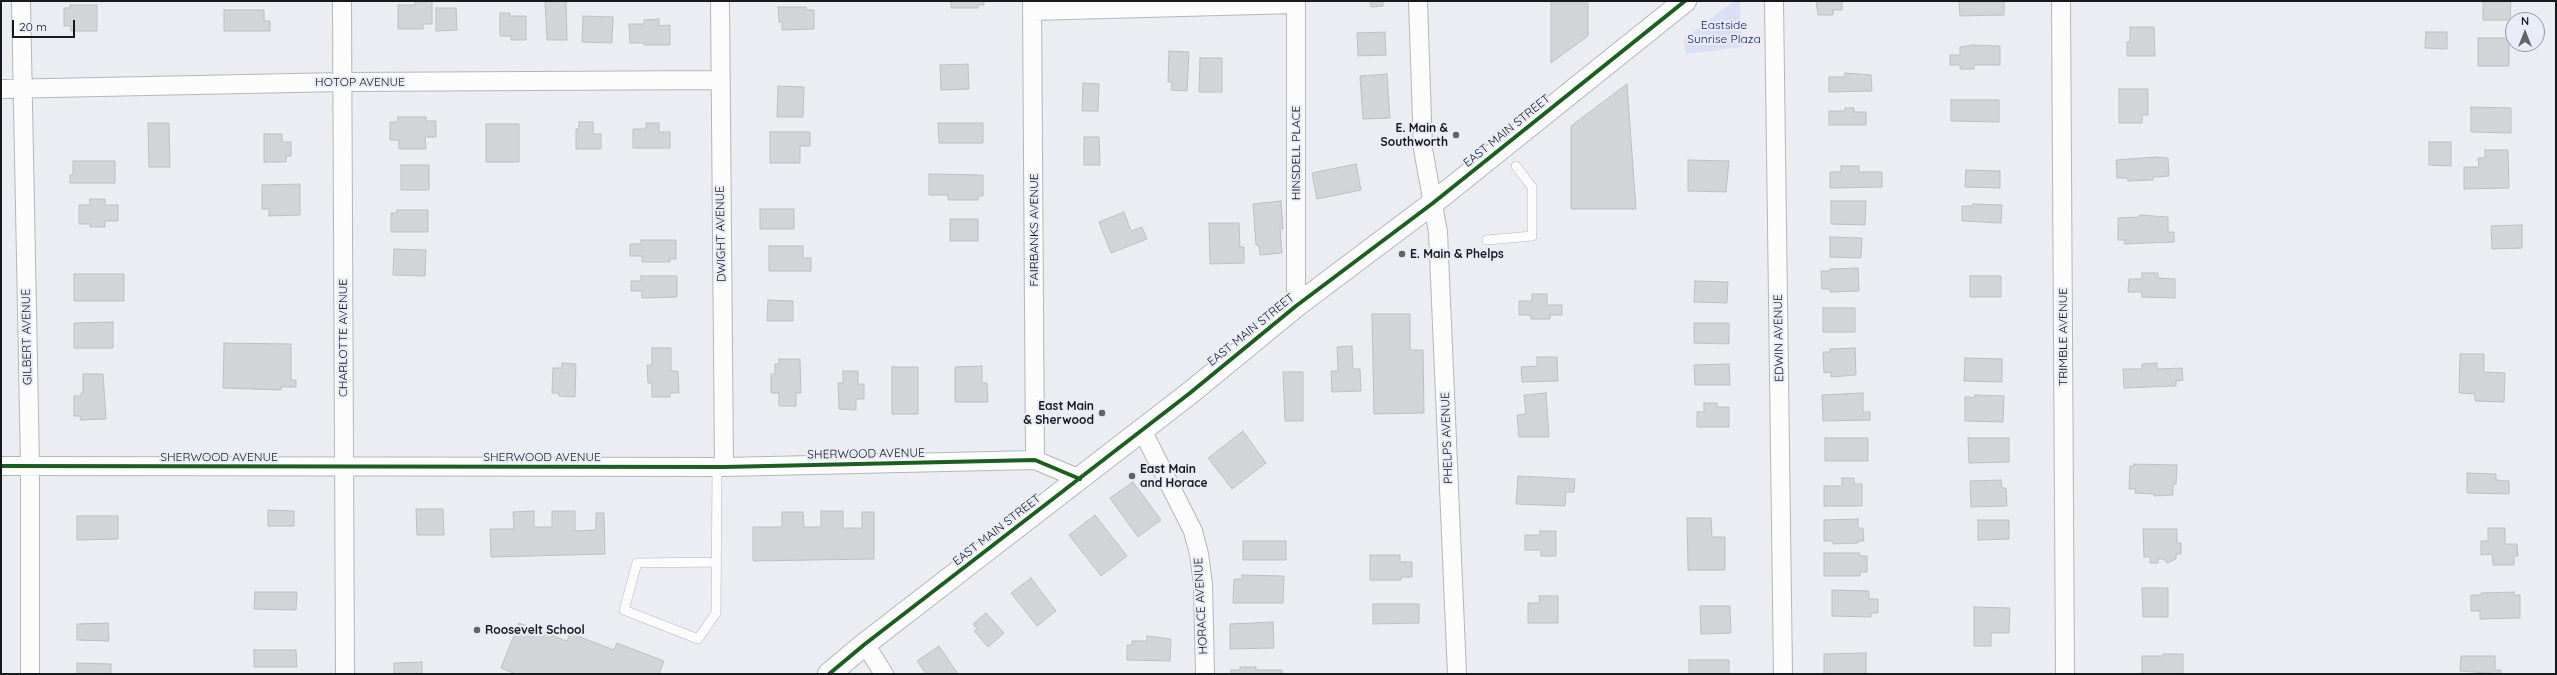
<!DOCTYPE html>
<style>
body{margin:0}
#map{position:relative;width:2557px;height:675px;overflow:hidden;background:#ecedf2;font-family:Quicksand,sans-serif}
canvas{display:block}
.frame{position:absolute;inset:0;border:2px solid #18191d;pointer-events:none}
.north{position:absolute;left:2505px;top:12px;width:40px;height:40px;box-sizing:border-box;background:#e8ecf6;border:1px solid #95989f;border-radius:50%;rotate:0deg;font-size:11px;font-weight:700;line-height:16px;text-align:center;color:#18191d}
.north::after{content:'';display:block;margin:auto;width:14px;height:18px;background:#626368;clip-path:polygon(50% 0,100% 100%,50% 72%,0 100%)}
.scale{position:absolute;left:12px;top:20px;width:63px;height:18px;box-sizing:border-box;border:2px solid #18191d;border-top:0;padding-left:5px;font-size:12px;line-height:14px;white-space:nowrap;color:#18191d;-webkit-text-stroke:3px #e8ecf6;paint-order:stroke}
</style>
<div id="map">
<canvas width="2557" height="675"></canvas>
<div class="frame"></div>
<div class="north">N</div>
<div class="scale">20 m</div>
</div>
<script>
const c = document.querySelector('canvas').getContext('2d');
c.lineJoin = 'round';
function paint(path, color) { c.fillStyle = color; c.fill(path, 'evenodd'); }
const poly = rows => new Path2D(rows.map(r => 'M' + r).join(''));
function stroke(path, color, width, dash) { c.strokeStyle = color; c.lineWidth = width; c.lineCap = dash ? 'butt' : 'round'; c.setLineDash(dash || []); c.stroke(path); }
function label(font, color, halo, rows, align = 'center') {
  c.font = font + ' Quicksand,sans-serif'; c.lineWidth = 4; c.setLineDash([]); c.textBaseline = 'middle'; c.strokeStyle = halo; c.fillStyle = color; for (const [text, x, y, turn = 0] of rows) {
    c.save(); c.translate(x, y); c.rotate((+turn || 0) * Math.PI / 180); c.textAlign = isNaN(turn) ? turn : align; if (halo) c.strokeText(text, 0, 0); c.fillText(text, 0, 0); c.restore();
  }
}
const green = poly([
 [1734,1,1740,1,1742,47,1686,54,1684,39]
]);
const building = poly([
 [415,1,432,1,432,24,423,24,423,29,398,29,398,5,415,5,415,1],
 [545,1,566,1,567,40,547,40,545,1],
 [951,1,984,1,984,5,978,5,978,8,951,8,951,1],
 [1362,1,1383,1,1383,6,1371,7,1370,1,1362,1],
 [1816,1,1842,1,1842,10,1833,10,1833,15,1818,15,1816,1],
 [1959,1,2004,1,2004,15,1960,16,1959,1],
 [2483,1,2511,1,2510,20,2483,20,2483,1],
 [1551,3,1588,3,1588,36,1551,63,1551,3],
 [70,5,97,5,97,31,71,31,71,26,64,26,64,8,70,8,70,5],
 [778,7,806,7,806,10,814,10,814,29,782,30,782,22,779,22,778,7],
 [436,8,456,8,457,30,436,31,436,8],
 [224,10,264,10,264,21,270,21,270,31,224,31,224,10],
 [500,13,510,13,510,16,526,16,526,40,511,40,511,36,500,36,500,13],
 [583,16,613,17,612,43,582,42,583,16],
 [659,19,659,26,670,25,670,45,644,45,644,43,630,43,629,24,644,24,644,20,659,19],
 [2130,27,2154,27,2155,56,2127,56,2127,42,2130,42,2130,27],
 [1385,32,1386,55,1358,56,1357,33,1385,32],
 [2426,32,2447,32,2447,49,2425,48,2426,32],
 [2478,38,2509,38,2509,66,2478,66,2478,38],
 [1973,45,2000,46,2000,65,1974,65,1974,69,1960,69,1960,65,1950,65,1950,55,1960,55,1960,47,1973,45],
 [1169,51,1189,52,1187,91,1171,90,1172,82,1168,82,1169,51],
 [1200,58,1222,58,1222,92,1199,92,1200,58],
 [968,64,969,89,941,90,940,65,968,64],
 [1845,73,1871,75,1872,91,1829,92,1829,77,1845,77,1845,73],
 [1387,74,1390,118,1363,119,1360,76,1387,74],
 [1083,83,1099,84,1098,111,1082,111,1083,83],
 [1627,84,1636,209,1571,209,1571,126,1627,84],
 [778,86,804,87,803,117,777,117,778,86],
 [2119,89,2148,89,2148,115,2142,115,2142,123,2119,123,2119,89],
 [1951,100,1999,100,1999,122,1951,121,1951,100],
 [2471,107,2511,108,2511,133,2471,132,2471,107],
 [1845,108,1854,108,1854,112,1866,112,1866,125,1829,125,1829,111,1845,111,1845,108],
 [398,117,426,117,426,121,436,121,436,137,425,137,426,149,399,149,399,140,390,140,390,122,398,122,398,117],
 [579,122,593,122,593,134,601,134,601,149,576,149,576,129,579,129,579,122],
 [148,123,169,123,170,167,149,167,148,123],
 [646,123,659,123,659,132,670,132,670,148,633,148,633,129,646,129,646,123],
 [938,123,983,123,983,143,939,143,938,123],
 [486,124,519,124,519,162,486,162,486,124],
 [770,132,810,132,810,146,800,146,800,163,770,163,770,132],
 [264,134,282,134,282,142,291,142,291,156,286,156,286,162,264,162,264,134],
 [1084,137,1099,137,1100,165,1084,165,1084,137],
 [2429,142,2451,142,2451,166,2429,165,2429,142],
 [2485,150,2508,150,2509,188,2464,189,2464,167,2479,167,2478,158,2485,158,2485,150],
 [2156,157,2168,158,2169,176,2153,177,2153,180,2128,181,2127,178,2117,178,2116,160,2156,157],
 [1688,160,1729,161,1726,192,1688,191,1688,160],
 [73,161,115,161,115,183,70,183,70,175,73,175,73,161],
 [1356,164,1361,190,1317,199,1312,173,1356,164],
 [401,165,429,165,429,190,401,190,401,165],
 [1841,166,1859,166,1859,172,1882,172,1882,187,1830,188,1830,172,1841,172,1841,166],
 [1966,170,2000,171,2000,188,1965,187,1966,170],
 [929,174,983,175,983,196,978,196,978,200,948,200,948,195,929,195,929,174],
 [300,184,300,215,269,216,269,209,262,209,262,185,300,184],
 [90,199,105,199,105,205,118,205,118,221,105,221,105,227,90,227,90,224,79,224,79,205,90,205,90,199],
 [1281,201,1283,229,1280,229,1282,253,1260,255,1259,245,1256,245,1253,204,1281,201],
 [1831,201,1866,201,1865,225,1831,224,1831,201],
 [1973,204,2002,205,2001,223,1962,221,1962,206,1973,206,1973,204],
 [760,209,794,209,794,229,760,229,760,209],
 [397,210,428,210,428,232,391,232,391,213,397,213,397,210],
 [1124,212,1131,231,1142,227,1147,239,1111,253,1099,222,1124,212],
 [2140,215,2168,217,2168,232,2174,232,2174,242,2124,244,2125,240,2118,240,2118,218,2140,217,2140,215],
 [950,219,978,219,978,241,950,241,950,219],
 [1209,223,1239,223,1240,247,1244,247,1244,263,1210,264,1209,223],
 [2522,225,2522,248,2492,249,2491,226,2522,225],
 [1830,237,1862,238,1861,258,1830,257,1830,237],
 [641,240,676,240,676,259,670,259,670,262,642,262,642,256,630,256,630,244,641,244,641,240],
 [769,246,803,246,803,258,811,258,811,271,769,271,769,246],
 [394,249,426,250,425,276,393,275,394,249],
 [1858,268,1859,291,1830,292,1830,289,1822,289,1821,271,1830,271,1830,269,1858,268],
 [2142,273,2158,273,2158,278,2175,279,2175,298,2142,297,2142,292,2128,292,2129,279,2142,279,2142,273],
 [74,274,124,274,124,301,74,301,74,274],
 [641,276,677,276,677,297,642,298,642,291,631,291,631,281,641,281,641,276],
 [1970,276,2001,276,2001,297,1970,297,1970,276],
 [1695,281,1728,282,1727,303,1694,302,1695,281],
 [1532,294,1547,294,1547,305,1562,305,1562,315,1550,315,1550,319,1531,319,1531,315,1519,315,1519,301,1532,301,1532,294],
 [768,300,793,301,793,321,767,321,768,300],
 [1823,308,1855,308,1855,332,1823,332,1823,308],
 [1372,314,1410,314,1410,350,1423,350,1424,413,1374,414,1372,314],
 [113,322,113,348,74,348,74,323,113,322],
 [1694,323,1729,323,1729,344,1694,343,1694,323],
 [224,343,291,344,291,380,296,380,296,387,281,387,281,390,223,388,224,343],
 [1352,346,1353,369,1360,369,1361,391,1332,392,1331,371,1338,371,1337,347,1352,346],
 [652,348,671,348,671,371,678,371,679,393,670,393,670,397,652,397,652,383,648,383,647,365,652,365,652,348],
 [1855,348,1856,375,1831,377,1831,372,1824,373,1823,352,1830,352,1830,349,1855,348],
 [2460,354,2484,354,2484,372,2505,373,2504,402,2475,401,2475,394,2459,393,2460,354],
 [1537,357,1557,357,1558,381,1522,382,1521,367,1537,366,1537,357],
 [1965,358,2002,359,2002,382,1964,381,1965,358],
 [779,359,800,359,801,393,796,393,796,406,779,406,779,393,771,393,771,374,775,374,775,364,779,364,779,359],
 [562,363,576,364,575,397,559,396,559,393,552,393,553,368,562,368,562,363],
 [2157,363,2157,369,2182,368,2183,380,2176,381,2176,386,2124,388,2123,369,2142,369,2142,364,2157,363],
 [1729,364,1730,385,1695,385,1694,365,1729,364],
 [982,366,982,383,987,383,988,402,955,402,955,367,982,366],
 [892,367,918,367,918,414,892,414,892,367],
 [843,371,858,371,858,384,864,384,864,399,856,399,856,410,839,409,838,383,843,383,843,371],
 [1283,372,1303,372,1303,421,1285,421,1283,372],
 [83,374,103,374,106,419,81,420,80,416,74,416,74,396,81,396,81,393,83,393,83,374],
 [1546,393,1549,437,1519,437,1517,415,1526,414,1524,395,1546,393],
 [1863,393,1863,412,1870,412,1870,420,1823,421,1822,395,1863,393],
 [1975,395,2004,396,2003,422,1965,421,1965,397,1975,397,1975,395],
 [1704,403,1717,403,1717,407,1729,407,1729,427,1697,427,1697,412,1704,412,1704,403],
 [1243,431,1266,463,1232,489,1208,458,1243,431],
 [1825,438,1868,438,1868,461,1825,461,1825,438],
 [1968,438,2009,438,2009,462,1969,463,1968,438],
 [2134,464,2177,465,2176,484,2173,484,2173,495,2154,496,2154,494,2135,493,2136,489,2129,489,2130,466,2134,466,2134,464],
 [2467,473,2496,474,2496,480,2509,481,2509,494,2467,493,2467,473],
 [1518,476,1575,479,1574,492,1566,492,1565,506,1516,504,1518,476],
 [1842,478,1854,478,1854,484,1862,484,1862,506,1824,506,1824,486,1842,486,1842,478],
 [2001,480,2002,488,2006,488,2007,506,1971,507,1970,481,2001,480],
 [1133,482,1161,520,1138,537,1110,498,1133,482],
 [416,509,443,509,444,535,417,535,416,509],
 [268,510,294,511,294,526,268,526,268,510],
 [534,511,534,527,552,527,552,511,575,511,575,531,596,530,596,513,604,513,605,554,491,557,490,529,514,529,513,512,534,511],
 [821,511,843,511,843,528,862,528,862,512,874,512,874,559,753,561,753,527,782,527,782,512,803,512,804,527,821,527,821,511],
 [1095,515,1127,556,1101,576,1069,535,1095,515],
 [77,516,118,516,118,539,77,540,77,516],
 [1687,518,1711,518,1712,537,1725,537,1725,570,1688,570,1687,518],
 [1858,519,1858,528,1863,528,1864,541,1858,541,1858,543,1833,544,1833,541,1824,541,1824,520,1858,519],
 [1978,520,2009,520,2009,539,1978,540,1978,520],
 [2488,528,2505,528,2505,544,2517,544,2518,556,2514,556,2514,565,2493,565,2492,554,2481,555,2481,541,2488,541,2488,528],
 [2143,529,2177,529,2177,543,2181,543,2181,554,2176,554,2176,559,2167,563,2164,559,2158,559,2158,563,2150,563,2150,557,2144,557,2143,529],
 [1540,531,1556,531,1556,556,1541,556,1541,550,1525,550,1525,535,1540,535,1540,531],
 [1243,541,1286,541,1286,560,1243,560,1243,541],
 [1824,553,1860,553,1860,556,1867,556,1867,572,1860,572,1860,576,1824,576,1824,553],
 [1370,555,1400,555,1400,562,1412,562,1412,577,1401,577,1401,580,1370,580,1370,555],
 [1242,575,1284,576,1283,603,1233,603,1234,579,1242,579,1242,575],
 [1031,578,1056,611,1037,626,1011,593,1031,578],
 [2142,588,2168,588,2168,617,2143,617,2142,588],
 [1832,590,1869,591,1869,599,1878,599,1878,613,1871,613,1871,617,1832,616,1832,590],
 [255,592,297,592,296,610,254,609,255,592],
 [2514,592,2514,595,2520,595,2520,618,2480,619,2480,611,2471,611,2471,595,2481,595,2481,593,2514,592],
 [1539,596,1558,596,1558,623,1528,623,1528,603,1540,603,1539,596],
 [1373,604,1419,604,1419,623,1373,624,1373,604],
 [1700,606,1730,606,1731,633,1701,634,1700,606],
 [1974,607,2010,608,2009,633,1991,633,1991,646,1974,646,1974,607],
 [986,613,1004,633,988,647,974,631,977,629,973,624,986,613],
 [1273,622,1274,648,1230,649,1230,624,1273,622],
 [108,623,109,641,77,640,77,624,108,623],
 [519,623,567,641,570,633,614,650,617,643,664,661,659,674,516,674,501,668,519,623],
 [1147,636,1171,639,1170,661,1127,660,1127,645,1132,645,1132,641,1147,641,1147,636],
 [939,646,958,674,926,674,917,661,939,646],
 [254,650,296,650,297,667,254,667,254,650],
 [1866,653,1866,674,1824,674,1824,654,1866,653],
 [2163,654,2183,654,2183,674,2142,674,2142,656,2163,656,2163,654],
 [2461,656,2495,656,2495,670,2501,670,2501,674,2460,671,2461,656],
 [1689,660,1729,660,1729,674,1732,674,1684,674,1689,674,1689,660],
 [422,662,422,674,394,674,394,663,422,662],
 [77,663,111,664,111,674,77,674,77,663],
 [1240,667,1256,667,1256,670,1282,670,1282,674,1231,674,1231,670,1240,670,1240,667]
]);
const service = poly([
 [1487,240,1532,236,1532,187,1516,166],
 [717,562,637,563,624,610,698,639,716,613,717,467]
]);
const minor = poly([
 [21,1,30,466,30,674],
 [342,1,345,674],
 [720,1,724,467],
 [1032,1,1035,460],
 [1418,1,1423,149,1438,232,1457,674],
 [1774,1,1783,674],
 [2061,1,2065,674],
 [1032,11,1296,4],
 [1,89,343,82,720,80],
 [1296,306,1296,1],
 [1142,430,1193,531,1199,554,1203,584,1205,674],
 [1,466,724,467,1035,460,1080,479],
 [865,644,884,674]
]);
const tertiary = poly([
 [829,674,865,644,1190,393,1296,306,1433,203,1685,1]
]);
const cycleway = poly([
 [1,466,724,467,1035,460,1080,479],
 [829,674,865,644,1190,393,1296,306,1433,203,1685,1]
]);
const markers = [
 [1456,135,4,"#626368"],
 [1402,254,4,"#626368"],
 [1102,413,4,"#626368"],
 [1132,476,4,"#626368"],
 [477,630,4,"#626368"]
];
const parkNames = [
 ["Eastside",1724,25],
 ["Sunrise Plaza",1724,39]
];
const streetNames = [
 ["HOTOP AVENUE",360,82],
 ["EAST MAIN STREET",1507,131,-39],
 ["HINSDELL PLACE",1296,153,-90],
 ["FAIRBANKS AVENUE",1034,230,-90],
 ["DWIGHT AVENUE",721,234,-91],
 ["EAST MAIN STREET",1251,330,-39],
 ["GILBERT AVENUE",27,337,-91],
 ["TRIMBLE AVENUE",2063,337,-90],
 ["CHARLOTTE AVENUE",343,338,-90],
 ["EDWIN AVENUE",1779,338,-91],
 ["PHELPS AVENUE",1447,438,-92],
 ["SHERWOOD AVENUE",866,454,-1],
 ["SHERWOOD AVENUE",219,457],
 ["SHERWOOD AVENUE",542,457],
 ["EAST MAIN STREET",997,530,-38],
 ["HORACE AVENUE",1201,606,-93]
];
const poiNames = [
 ["E. Main &",1448,128,"right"],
 ["Southworth",1448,142,"right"],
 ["E. Main & Phelps",1410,254],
 ["East Main",1094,406,"right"],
 ["& Sherwood",1094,420,"right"],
 ["East Main",1140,469],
 ["and Horace",1140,483],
 ["Roosevelt School",485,630]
];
paint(green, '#d9e0f5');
paint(building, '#d3d4d7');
stroke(building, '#bebfc3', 1);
stroke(service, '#b5b6ba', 10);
stroke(minor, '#b5b6ba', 20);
stroke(tertiary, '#b5b6ba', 24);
stroke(service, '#fcfcfd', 9);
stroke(minor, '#fcfcfd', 18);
stroke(tertiary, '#fcfcfd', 22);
stroke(cycleway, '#1b5e20', 4);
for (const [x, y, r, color] of markers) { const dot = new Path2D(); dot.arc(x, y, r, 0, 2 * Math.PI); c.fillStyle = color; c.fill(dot); stroke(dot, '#e8ecf6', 1.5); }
label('12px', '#16226d', '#e8ecf6', parkNames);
label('12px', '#18191d', '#e8ecf6', streetNames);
label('bold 12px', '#18191d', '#e8ecf6', poiNames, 'left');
</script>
